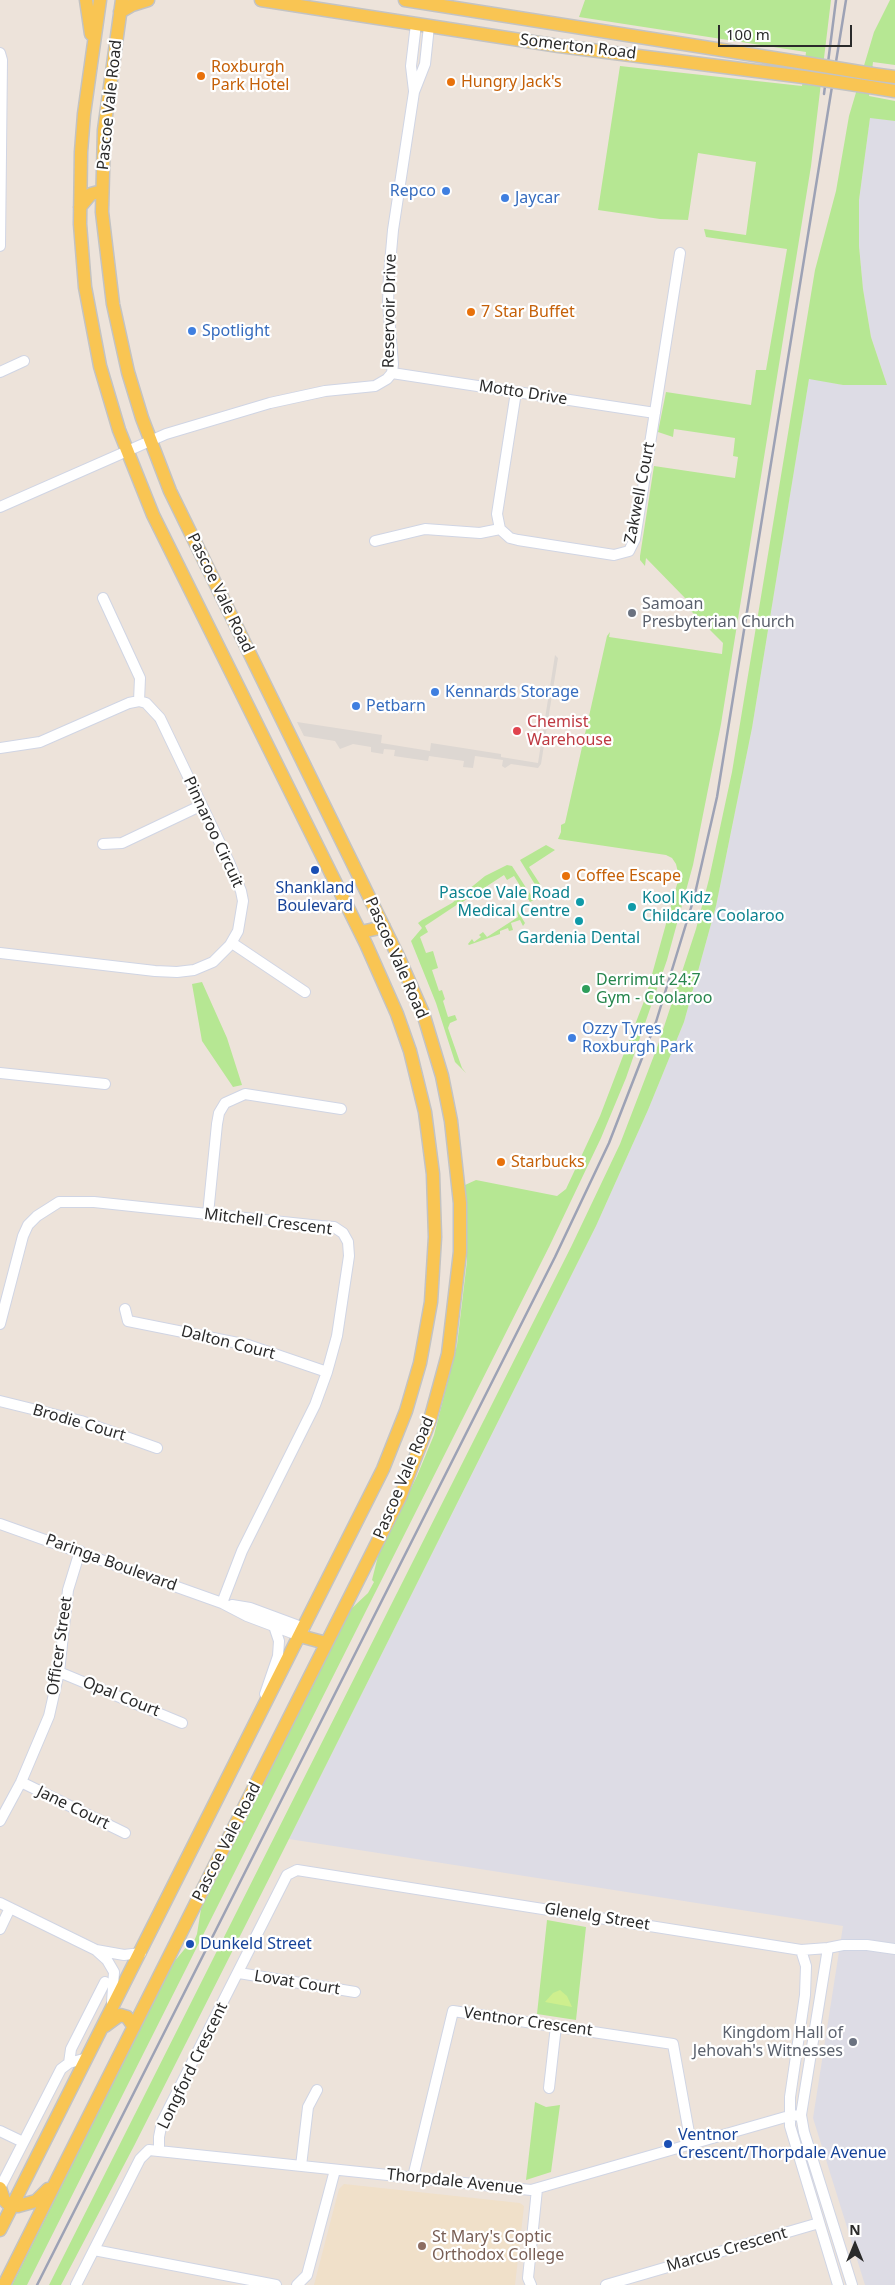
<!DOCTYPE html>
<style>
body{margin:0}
#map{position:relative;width:895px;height:2285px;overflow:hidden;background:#ede3da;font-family:"Noto Sans",sans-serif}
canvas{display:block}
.north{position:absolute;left:830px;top:2220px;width:50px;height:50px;-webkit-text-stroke:4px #fff;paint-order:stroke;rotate:0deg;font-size:14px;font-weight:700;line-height:20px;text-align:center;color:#2a2a2a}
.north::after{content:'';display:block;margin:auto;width:18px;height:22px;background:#2a2a2a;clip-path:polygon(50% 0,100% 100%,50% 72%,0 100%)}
.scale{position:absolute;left:718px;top:25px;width:134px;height:22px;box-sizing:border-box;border:2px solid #2a2a2a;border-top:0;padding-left:6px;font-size:15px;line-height:18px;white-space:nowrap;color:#2a2a2a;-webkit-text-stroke:4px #fff;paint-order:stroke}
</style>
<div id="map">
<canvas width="895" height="2285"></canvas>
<div class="north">N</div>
<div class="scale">100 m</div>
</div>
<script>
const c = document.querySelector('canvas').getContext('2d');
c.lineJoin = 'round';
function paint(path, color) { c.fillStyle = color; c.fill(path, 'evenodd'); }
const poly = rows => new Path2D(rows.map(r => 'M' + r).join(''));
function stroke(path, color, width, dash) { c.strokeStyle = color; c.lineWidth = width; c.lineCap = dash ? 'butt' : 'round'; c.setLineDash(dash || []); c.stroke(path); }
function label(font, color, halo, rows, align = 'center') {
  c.font = font + ' "Noto Sans",sans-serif'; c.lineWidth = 4.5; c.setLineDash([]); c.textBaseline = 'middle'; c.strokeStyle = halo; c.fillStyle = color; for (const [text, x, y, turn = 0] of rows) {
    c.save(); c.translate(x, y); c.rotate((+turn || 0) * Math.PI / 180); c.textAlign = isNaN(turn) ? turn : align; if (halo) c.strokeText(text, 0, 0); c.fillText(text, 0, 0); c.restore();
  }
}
const industrial = poly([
 [870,117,895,121,895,2285,865,2285,813,2118,843,1926,289,1839,596,1226,648,1110,684,1022,716,906,752,728,809,378,843,385,887,385,871,337,863,289,859,246,859,200]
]);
const education = poly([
 [344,2184,520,2203,524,2206,515,2285,314,2285,339,2189]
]);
const green = poly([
 [585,0,831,0,811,166,721,724,693,865,667,960,626,1078,601,1138,549,1247,27,2285,12,2285,173,1963,188,1945,192,1946,197,1934,201,1909,351,1609,368,1593,374,1582,372,1580,378,1556,417,1476,434,1435,457,1345,467,1261,465,1185,476,1180,557,1196,566,1189,600,1116,646,996,679,877,676,864,672,858,666,855,558,839,561,832,561,825,565,823,607,636,610,632,609,637,722,654,723,643,687,607,685,598,646,558,645,566,640,560,640,556,654,466,735,478,738,457,733,456,735,438,674,429,673,437,658,432,666,392,751,405,756,370,766,370,787,249,706,237,704,229,746,235,756,162,698,153,688,220,660,219,598,210,620,66,802,86,806,52,579,17],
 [890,0,895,0,895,65,873,62,869,96,895,101,895,121,870,118,859,200,859,246,863,289,871,337,887,385,843,385,809,379,752,728,716,906,684,1022,648,1110,596,1226,289,1839,134,2146,61,2285,49,2285,571,1247,620,1144,658,1045,696,929,709,879,732,772,815,270,836,191,849,116,874,32],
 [546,845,555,850,529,867,547,895,545,896,542,890,539,891,520,860],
 [507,865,512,866,534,900,530,902,514,876,507,880,504,875,461,903,464,908,458,904,425,926,428,932,420,937,426,953,433,951,438,968,432,970,439,991,442,990,445,999,443,1001,448,1017,455,1015,457,1020,450,1023,448,1028,462,1068,466,1073,455,1062,436,1003,411,941,422,928,418,923,422,920,452,903,485,876],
 [517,910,525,923,523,926,520,920,511,923,513,930,509,931,508,928,500,931,500,934,469,945,468,944,472,939,474,942,481,937,479,935,483,932,487,937,518,917],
 [202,982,227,1038,242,1085,233,1087,202,1041,192,984],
 [547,1920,586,1927,576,2020,537,2014],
 [535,2102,546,2107,560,2105,551,2172,526,2180]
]);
const pitch = poly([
 [560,1990,567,1996,572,2007,545,2002,553,1993]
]);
const plaza = poly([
 [555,655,558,658,541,764,538,768,511,764,505,768,502,766,503,760,475,756,473,768,463,767,464,761,429,756,428,761,394,756,395,750,384,749,383,754,371,752,371,747,353,744,340,749,335,741,304,736,297,722,382,735,381,743,430,751,431,743,501,754,501,757,538,763]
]);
const minor = poly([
 [0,53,2,60,0,246],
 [414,91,411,66,416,24],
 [0,372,24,361],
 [392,373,655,413],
 [516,392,497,514,500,529,510,538,518,540,614,555,629,551,635,539,680,253],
 [0,507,166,434,270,403,325,391,375,386,387,379,392,373,393,364,388,303,389,275,393,230,414,92,425,64,429,26],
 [375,541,425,529,480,533,500,529],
 [103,598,140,678,139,701],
 [0,748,40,742,129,703,139,701,146,703,160,718,229,862,241,891,243,901,238,931,230,945,213,962,194,970,177,972,155,971,0,953],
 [103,844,122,843,200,806],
 [232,943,305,992],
 [0,1073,105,1084],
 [208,1214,217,1124,219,1113,225,1103,245,1094,341,1109],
 [125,1309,128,1321],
 [128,1321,248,1345,327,1372],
 [0,1324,23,1236,28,1225,37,1216,59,1202,94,1202,321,1226,334,1227,343,1233,348,1242,349,1256,337,1336,327,1372,315,1405,242,1551,222,1603],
 [0,1401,81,1421,157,1448],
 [0,1524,222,1603,247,1616,300,1636],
 [232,1605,250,1608,304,1628],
 [59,1672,182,1723],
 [265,1694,278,1656,279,1641,274,1626],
 [21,1782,125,1833],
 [0,1821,21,1782,49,1716,59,1672,68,1590,80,1551],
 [0,1903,96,1950,124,1955,141,1953],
 [0,1929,10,1908],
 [828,1948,801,2115,804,2132,852,2285],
 [801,1950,806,1966,805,1995,790,2097,790,2126,838,2285],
 [97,1951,107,1960,114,1972,112,2002],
 [239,1973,355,1992],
 [69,2063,71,2049,105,1982],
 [549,2088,556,2026],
 [0,2131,23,2142],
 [159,2151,159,2137,162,2122,287,1875,297,1870,801,1950,828,1948,843,1945,867,1945,895,1949],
 [301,2166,308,2107,317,2090],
 [413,2177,453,2011,673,2044,691,2144],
 [0,2188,61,2069,69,2063,87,2058],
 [94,2250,276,2285],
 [76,2285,140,2159,149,2150,531,2190,789,2116,801,2115],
 [297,2285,307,2275,335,2170],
 [531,2285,528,2278,537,2189],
 [606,2285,819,2223]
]);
const major = poly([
 [86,0,91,34],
 [261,0,559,46,804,77],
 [405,0,805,63],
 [120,12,132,5,148,0],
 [872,74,895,77],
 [870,87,895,91],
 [80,207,91,194,102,191],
 [361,932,384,927],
 [300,1636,326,1643],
 [105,2026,120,2015,127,2017,134,2027],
 [0,2188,4,2200,7,2203,18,2206,36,2201,48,2189],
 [0,2230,383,1469,406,1411,420,1363,431,1302,435,1237,433,1174,425,1112,410,1051,397,1014,366,944,153,515,119,430,100,366,85,287,80,224,81,152,84,114,100,0],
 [4,2285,400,1497,430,1420,448,1354,460,1252,460,1203,451,1121,442,1076,423,1013,398,956,170,491,142,418,128,372,113,304,102,212,104,130,122,0]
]);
const rail = poly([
 [824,94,836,0],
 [37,2285,555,1257,609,1143,656,1022,694,898,717,797,846,0]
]);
const majorBridge = poly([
 [805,63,872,74],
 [804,77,870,87]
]);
const markers = [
 [201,76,5,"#e8710a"],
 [451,82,5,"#e8710a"],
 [446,191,5,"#3f7fe0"],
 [505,198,5,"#3f7fe0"],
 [471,312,5,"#e8710a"],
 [192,331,5,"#3f7fe0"],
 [632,613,5,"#6b7280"],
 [435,692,5,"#3f7fe0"],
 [356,706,5,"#3f7fe0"],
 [517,731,5,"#e0444e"],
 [315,870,5,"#1a4fb4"],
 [566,876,5,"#e8710a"],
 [580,902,5,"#0f9aa8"],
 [632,907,5,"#0f9aa8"],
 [579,921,5,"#0f9aa8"],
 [586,989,5,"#2e9e5b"],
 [572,1038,5,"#3f7fe0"],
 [501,1162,5,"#e8710a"],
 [190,1944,5,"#1a4fb4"],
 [853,2042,5,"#6b7280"],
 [668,2144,5,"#1a4fb4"],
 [422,2246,5,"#8d6e63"]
];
const streetNames = [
 ["Somerton Road",578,47,7],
 ["Pascoe Vale Road",110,105,-84],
 ["Reservoir Drive",390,311,-89],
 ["Motto Drive",523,393,9],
 ["Zakwell Court",640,493,-79],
 ["Pascoe Vale Road",220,593,64],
 ["Pinnaroo Circuit",213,832,65],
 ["Pascoe Vale Road",396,958,66],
 ["Mitchell Crescent",268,1222,7],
 ["Dalton Court",228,1343,14],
 ["Brodie Court",79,1423,16],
 ["Pascoe Vale Road",404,1478,-67],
 ["Paringa Boulevard",111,1563,20],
 ["Officer Street",60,1646,-82],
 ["Opal Court",121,1697,22],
 ["Jane Court",73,1808,26],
 ["Pascoe Vale Road",227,1842,-63],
 ["Glenelg Street",597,1917,9],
 ["Lovat Court",297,1983,9],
 ["Ventnor Crescent",528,2022,8],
 ["Longford Crescent",193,2066,-64],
 ["Thorpdale Avenue",455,2182,6],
 ["Marcus Crescent",727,2250,-16]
];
const foodNames = [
 ["Roxburgh",211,67],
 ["Park Hotel",211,85],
 ["Hungry Jack's",461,82],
 ["7 Star Buffet",481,312],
 ["Coffee Escape",576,876],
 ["Starbucks",511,1162]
];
const shopNames = [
 ["Repco",436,191,"right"],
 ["Jaycar",515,198],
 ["Spotlight",202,331],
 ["Kennards Storage",445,692],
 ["Petbarn",366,706],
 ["Ozzy Tyres",582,1029],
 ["Roxburgh Park",582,1047]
];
const worshipNames = [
 ["Samoan",642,604],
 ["Presbyterian Church",642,622],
 ["Kingdom Hall of",843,2033,"right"],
 ["Jehovah's Witnesses",843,2051,"right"]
];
const healthNames = [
 ["Chemist",527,722],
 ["Warehouse",527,740]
];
const transitNames = [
 ["Shankland",315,888,"center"],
 ["Boulevard",315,906,"center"],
 ["Dunkeld Street",200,1944],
 ["Ventnor",678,2135],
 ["Crescent/Thorpdale Avenue",678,2153]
];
const cultureNames = [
 ["Pascoe Vale Road",570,893],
 ["Medical Centre",570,911],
 ["Kool Kidz",642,898,"left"],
 ["Childcare Coolaroo",642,916,"left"],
 ["Gardenia Dental",579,938,"center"]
];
const leisureNames = [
 ["Derrimut 24:7",596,980],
 ["Gym - Coolaroo",596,998]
];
const educationNames = [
 ["St Mary's Coptic",432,2237],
 ["Orthodox College",432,2255]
];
paint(industrial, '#dddce5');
paint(education, '#f0e0c9');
paint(green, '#b6e793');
paint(pitch, '#ceef8e');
paint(plaza, '#ddd7d2');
stroke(minor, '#d0d5e4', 12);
stroke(major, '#c3c3c3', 15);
stroke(minor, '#fff', 10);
stroke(major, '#f9c553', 12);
stroke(rail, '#9da2b5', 2.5);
stroke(majorBridge, '#c3c3c3', 15, []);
stroke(majorBridge, '#f9c553', 12);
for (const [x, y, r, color] of markers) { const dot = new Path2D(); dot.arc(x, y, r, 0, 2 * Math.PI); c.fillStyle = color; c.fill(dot); stroke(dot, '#fff', 2); }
label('16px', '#2a2a2a', '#fff', streetNames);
label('16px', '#c56008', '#fff', foodNames, 'left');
label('16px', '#366cbe', '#fff', shopNames, 'left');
label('16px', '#5b616d', '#fff', worshipNames, 'left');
label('16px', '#be3a42', '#fff', healthNames, 'left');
label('16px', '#164399', '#fff', transitNames, 'left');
label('16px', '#0d838f', '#fff', cultureNames, 'right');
label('16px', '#27864d', '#fff', leisureNames, 'left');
label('16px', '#785e54', '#fff', educationNames, 'left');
</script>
